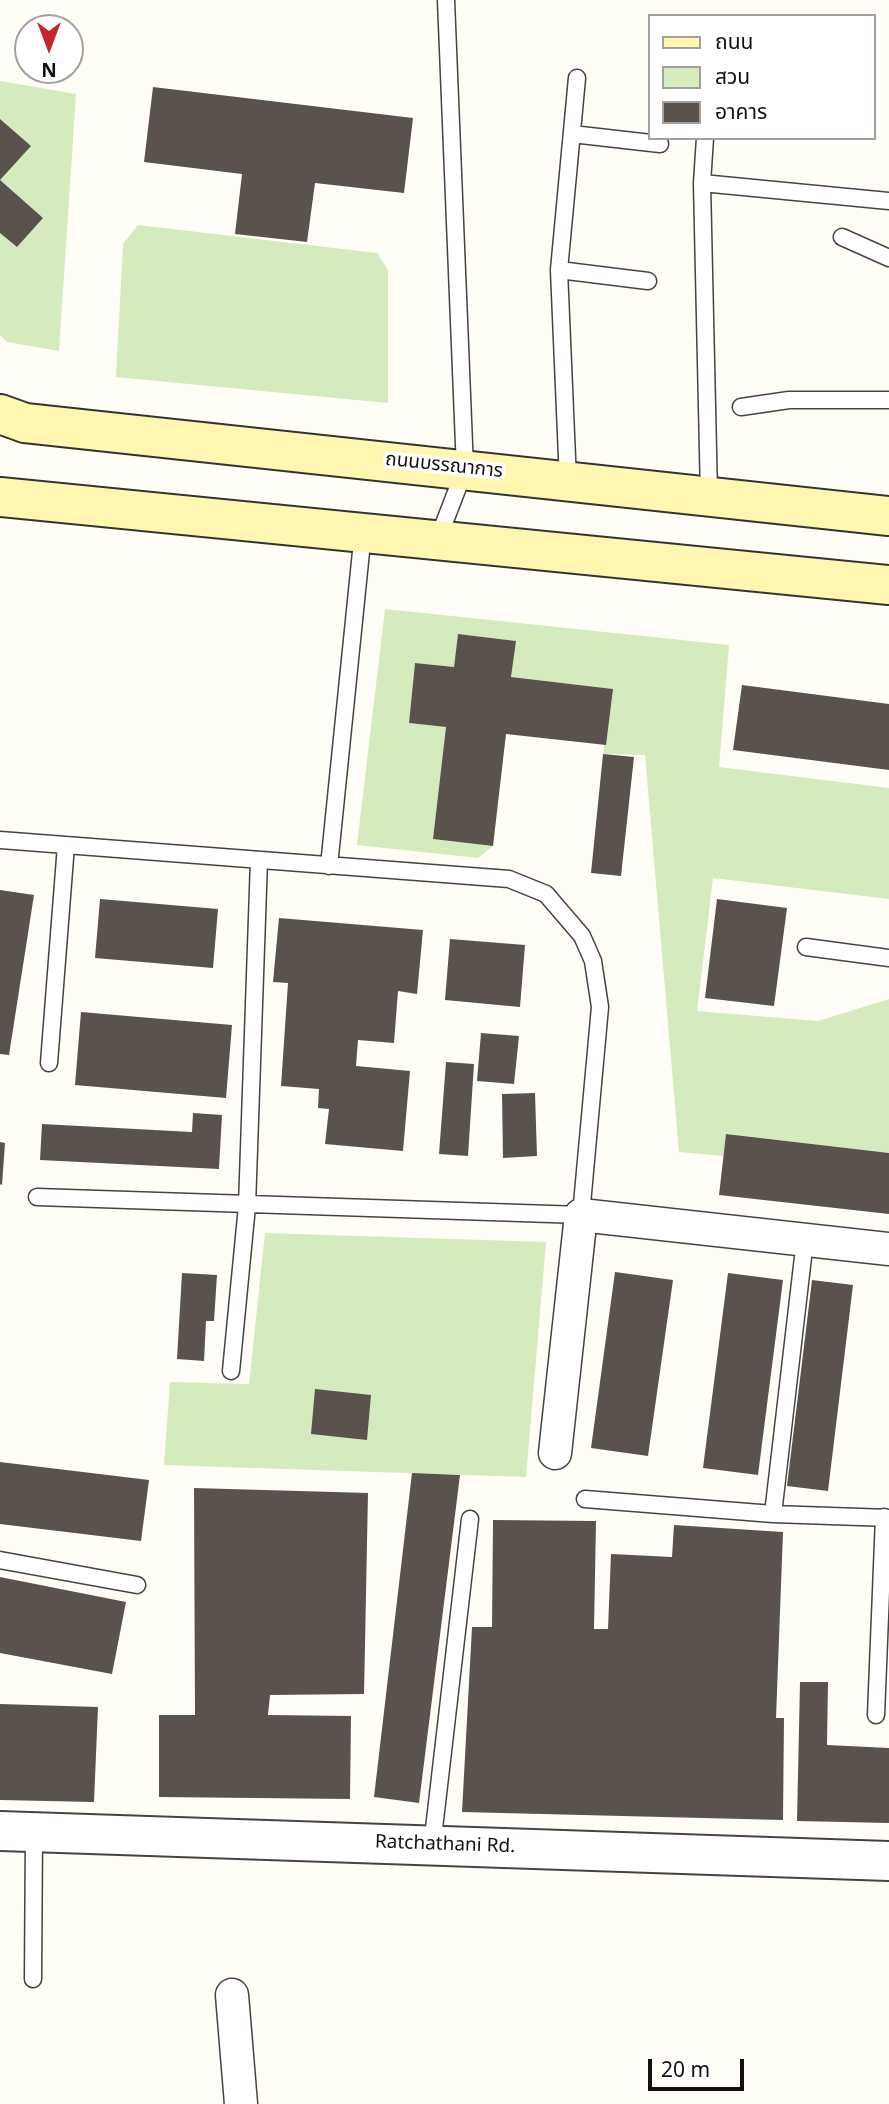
<!DOCTYPE html>
<meta charset="utf-8">
<style>
body{margin:0}
#map{position:relative;width:889px;height:2104px;overflow:hidden;background:#fffdf5;font-family:Georgia,"Noto Sans Thai",serif}
canvas{display:block}
.legend{position:absolute;left:648px;top:14px;width:228px;height:126px;box-sizing:border-box;background:#fff;border:2px solid #a0a0a0;margin:0;padding:9px 12px;list-style:none;font-size:21px;color:#111}
.legend li{display:flex;align-items:center;gap:14px;height:35px}
.legend b{width:35px;border:2px solid #a0a0a0}
.north{position:absolute;left:14px;top:14px;width:70px;height:70px;box-sizing:border-box;background:#fff;border:2px solid #a0a0a0;border-radius:50%;rotate:180deg;font-size:19px;font-weight:700;line-height:28px;text-align:center;color:#111}
.north::after{content:'';display:block;margin:auto;width:24px;height:32px;background:#c4262e;clip-path:polygon(50% 0,100% 100%,50% 72%,0 100%)}
.scale{position:absolute;left:648px;top:2059px;width:96px;height:32px;box-sizing:border-box;border:4px solid #111;border-top:0;padding-left:9px;font-size:21px;line-height:24px;white-space:nowrap;color:#111;-webkit-text-stroke:5px #fff;paint-order:stroke}
</style>
<div id="map">
<canvas width="889" height="2104"></canvas>
<ul class="legend">
<li><b style="height:9px;background:#fff6b0"></b>ถนน</li>
<li><b style="height:19px;background:#d5ebbd"></b>สวน</li>
<li><b style="height:19px;background:#5a524d"></b>อาคาร</li>
</ul>
<div class="north">N</div>
<div class="scale">20 m</div>
</div>
<script>
const c = document.querySelector('canvas').getContext('2d');
c.lineJoin = 'round';
function paint(path, color) { c.fillStyle = color; c.fill(path, 'evenodd'); }
const poly = rows => new Path2D(rows.map(r => 'M' + r).join(''));
function stroke(path, color, width, dash) { c.strokeStyle = color; c.lineWidth = width; c.lineCap = dash ? 'butt' : 'round'; c.setLineDash(dash || []); c.stroke(path); }
function label(font, color, halo, rows, align = 'center') {
  c.font = font + ' Georgia,"Noto Sans Thai",serif'; c.lineWidth = 7; c.setLineDash([]); c.textBaseline = 'middle'; c.strokeStyle = halo; c.fillStyle = color; for (const [text, x, y, turn = 0] of rows) {
    c.save(); c.translate(x, y); c.rotate((+turn || 0) * Math.PI / 180); c.textAlign = isNaN(turn) ? turn : align; if (halo) c.strokeText(text, 0, 0); c.fillText(text, 0, 0); c.restore();
  }
}
const green = poly([
 [0,81,76,94,59,351,7,342,0,335],
 [138,225,377,253,388,270,388,403,116,377,123,244],
 [385,609,729,645,719,767,889,788,889,899,713,878,697,1011,818,1021,889,999,889,1153,727,1134,723,1156,679,1152,645,755,603,754,612,689,511,677,515,641,458,634,454,667,415,663,409,723,446,727,433,839,493,846,478,858,357,845],
 [265,1233,546,1242,526,1477,164,1465,170,1382,249,1384]
]);
const building = poly([
 [153,87,413,118,404,193,315,183,307,242,235,234,242,174,144,162],
 [0,119,31,146,0,180,43,218,17,247,0,233],
 [458,634,516,641,511,677,613,689,606,745,506,734,493,846,433,839,446,727,409,723,415,663,454,667],
 [742,685,889,704,889,770,733,750],
 [603,754,634,757,621,876,591,873],
 [0,890,34,895,9,1055,0,1054],
 [100,899,218,909,213,968,95,958],
 [717,899,787,908,774,1006,705,998],
 [279,918,423,930,417,994,398,991,394,1043,358,1040,356,1066,410,1071,403,1151,325,1144,329,1109,318,1108,319,1089,281,1086,288,983,273,982],
 [450,939,525,945,520,1007,445,1000],
 [81,1012,232,1025,226,1098,75,1085],
 [481,1033,519,1036,514,1084,477,1081],
 [446,1062,474,1064,468,1156,439,1154],
 [535,1093,537,1156,503,1158,502,1094],
 [193,1113,222,1115,219,1169,40,1160,42,1124,192,1132],
 [726,1134,889,1153,889,1214,719,1195],
 [0,1142,5,1143,2,1185,0,1184],
 [615,1272,673,1280,648,1456,591,1448],
 [182,1273,217,1275,214,1321,206,1321,204,1361,177,1359],
 [728,1273,783,1280,758,1475,703,1468],
 [812,1280,853,1285,828,1491,787,1486],
 [315,1389,371,1395,367,1440,311,1434],
 [0,1462,149,1480,141,1541,0,1524],
 [412,1473,460,1475,419,1803,374,1797],
 [194,1488,368,1493,364,1694,270,1695,268,1715,351,1716,350,1799,159,1797,159,1715,195,1715],
 [493,1520,596,1521,594,1629,608,1629,611,1554,672,1557,674,1525,783,1532,776,1718,784,1718,783,1820,462,1812,472,1627,492,1627],
 [0,1577,126,1602,112,1674,0,1653],
 [800,1682,828,1682,827,1745,889,1748,889,1823,797,1821],
 [0,1704,98,1707,94,1802,0,1800]
]);
const service = poly([
 [572,134,660,144],
 [705,138,702,183,709,496],
 [702,183,889,201],
 [842,237,889,258],
 [559,270,648,281],
 [741,407,789,400,889,400],
 [568,481,559,270,577,78],
 [438,539,465,469,446,0],
 [0,840,509,879,546,894,582,936,593,961,600,1007,581,1215,37,1197],
 [329,866,363,532],
 [806,947,889,958],
 [49,1063,66,845],
 [231,1371,247,1206,259,860],
 [585,1499,773,1514,889,1518],
 [773,1514,805,1240],
 [0,1560,137,1585],
 [876,1715,884,1517],
 [432,1846,470,1519],
 [33,1979,34,1832]
]);
const minor = poly([
 [555,1453,581,1215,889,1249],
 [232,1995,241,2104]
]);
const tertiary = poly([
 [0,1831,889,1861]
]);
const secondary = poly([
 [0,414,25,423,889,516],
 [0,497,889,585]
]);
const streetNames = [
 ["ถนนบรรณาการ",444,467,6],
 ["Ratchathani Rd.",445,1846,2]
];
paint(green, '#d5ebbd');
paint(building, '#5a524d');
stroke(service, '#444', 19);
stroke(minor, '#444', 35);
stroke(tertiary, '#444', 42);
stroke(secondary, '#333', 42);
stroke(service, '#fff', 16);
stroke(minor, '#fff', 32);
stroke(tertiary, '#fff', 38);
stroke(secondary, '#fff6b0', 38);
label('19px', '#111', '#fff', streetNames);
</script>
